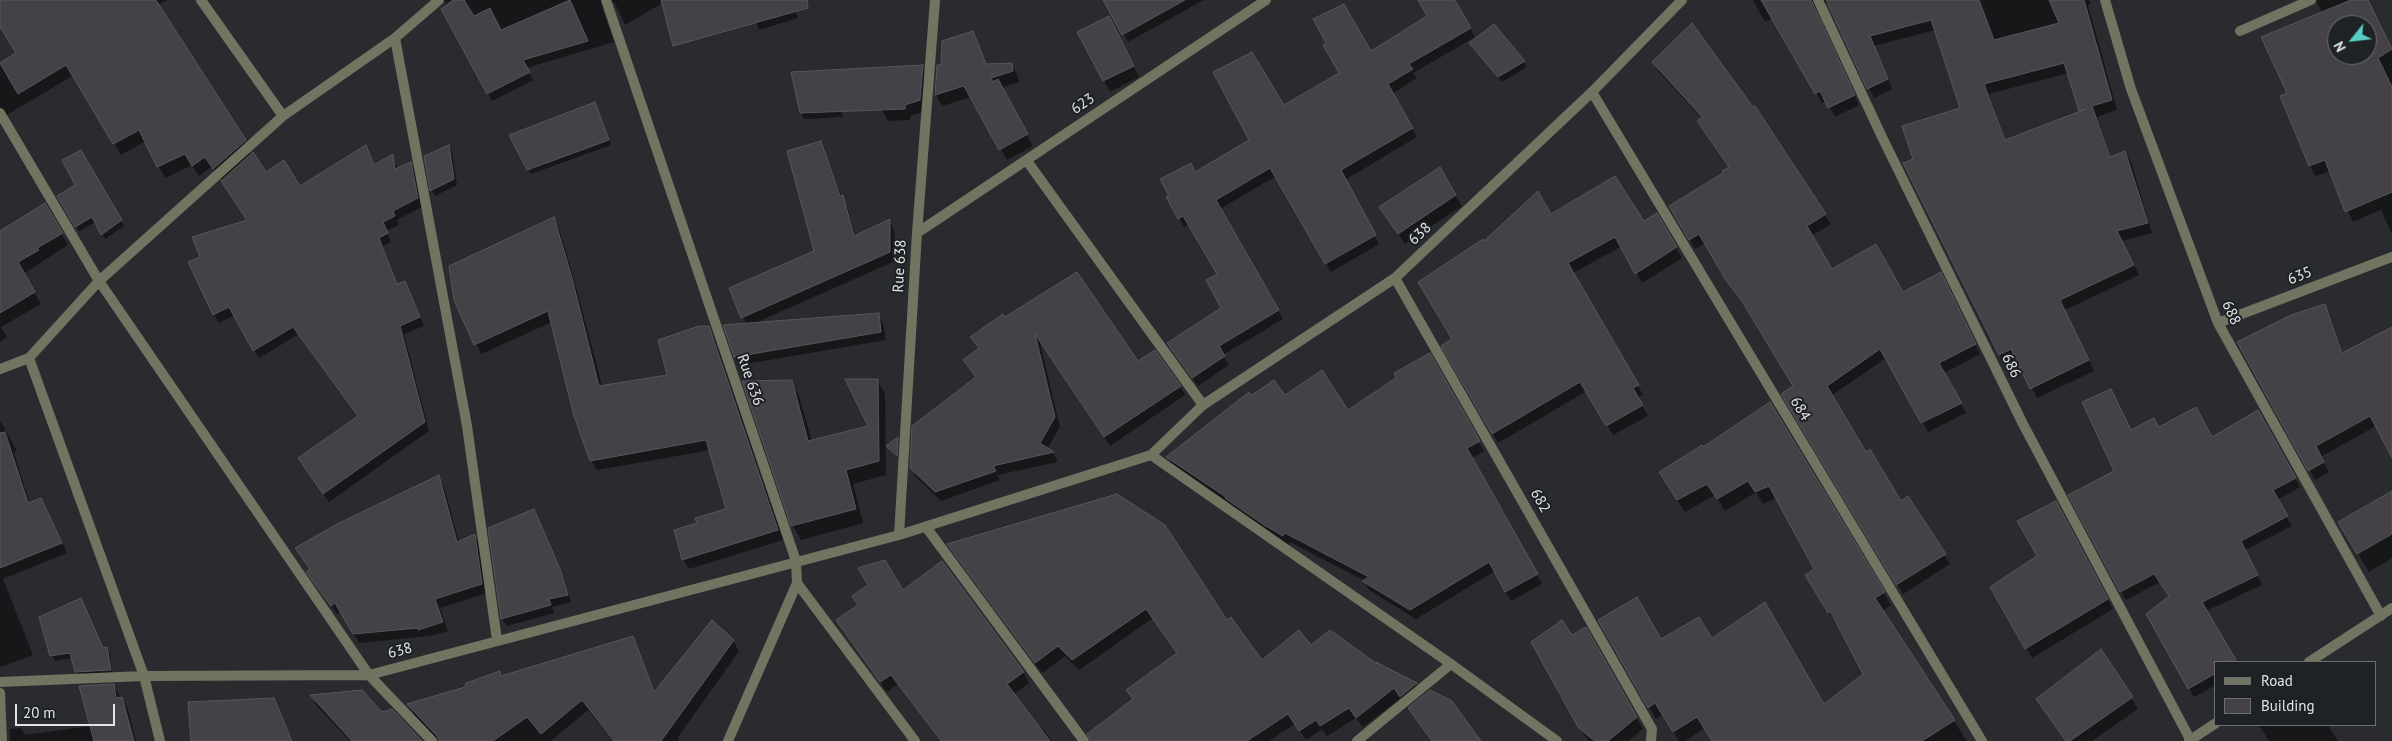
<!DOCTYPE html>
<style>
body{margin:0}
#map{position:relative;width:2392px;height:741px;overflow:hidden;background:#292b2f;font-family:"PT Sans",sans-serif}
canvas{display:block}
.legend{position:absolute;left:2214px;top:661px;width:162px;height:65px;box-sizing:border-box;background:#1f2225;border:1px solid #6d7072;margin:0;padding:6px 9px;list-style:none;font-size:15px;color:#e2e4e6}
.legend li{display:flex;align-items:center;gap:10px;height:25px}
.legend b{width:25px;border:1px solid #6d7072}
.north{position:absolute;left:2327px;top:15px;width:50px;height:50px;box-sizing:border-box;background:#1f2225;border:1px solid #6d7072;border-radius:50%;rotate:241deg;font-size:14px;font-weight:700;line-height:20px;text-align:center;color:#e2e4e6}
.north::after{content:'';display:block;margin:auto;width:18px;height:22px;background:#56cec4;clip-path:polygon(50% 0,100% 100%,50% 72%,0 100%)}
.scale{position:absolute;left:15px;top:704px;width:100px;height:22px;box-sizing:border-box;border:2px solid #e2e4e6;border-top:0;padding-left:6px;font-size:15px;line-height:18px;white-space:nowrap;color:#e2e4e6;-webkit-text-stroke:4px #1f2225;paint-order:stroke}
</style>
<div id="map">
<canvas width="2392" height="741"></canvas>
<ul class="legend">
<li><b style="height:6px;background:#707460"></b>Road</li>
<li><b style="height:14px;background:#454247"></b>Building</li>
</ul>
<div class="north">N</div>
<div class="scale">20 m</div>
</div>
<script>
const c = document.querySelector('canvas').getContext('2d');
c.lineJoin = 'round';
function paint(path, color) { c.fillStyle = color; c.fill(path, 'evenodd'); }
const poly = rows => new Path2D(rows.map(r => 'M' + r).join(''));
function stroke(path, color, width, dash) { c.strokeStyle = color; c.lineWidth = width; c.lineCap = dash ? 'butt' : 'round'; c.setLineDash(dash || []); c.stroke(path); }
function label(font, color, halo, rows, align = 'center') {
  c.font = font + ' "PT Sans",sans-serif'; c.lineWidth = 4; c.setLineDash([]); c.textBaseline = 'middle'; c.strokeStyle = halo; c.fillStyle = color; for (const [text, x, y, turn = 0] of rows) {
    c.save(); c.translate(x, y); c.rotate((+turn || 0) * Math.PI / 180); c.textAlign = isNaN(turn) ? turn : align; if (halo) c.strokeText(text, 0, 0); c.fillText(text, 0, 0); c.restore();
  }
}
const shadow = poly([
 [0,0,167,0,158,5,265,174,299,188,365,146,375,166,392,156,398,169,410,163,415,171,422,207,397,220,399,225,386,231,391,242,383,246,398,285,405,282,424,326,404,334,429,431,329,502,304,466,359,417,299,334,259,358,235,315,219,323,214,314,202,258,248,221,221,179,212,167,199,176,192,165,165,178,146,141,121,155,74,75,0,119,0,63,17,54,0,25],
 [438,0,663,0,664,2,625,25,615,3,607,1,603,10,614,42,526,68,533,80,492,101,442,8,447,2],
 [748,0,792,0,798,18,759,30],
 [1104,0,1204,0,1128,42],
 [1419,0,1454,0,1475,37,1413,73,1417,78,1392,94,1417,137,1345,180,1379,244,1331,272,1276,176,1220,209,1283,319,1223,355,1229,365,1198,386,1168,343,1222,308,1219,274,1189,224,1184,227,1167,198,1195,173,1251,140,1284,107,1429,17],
 [1753,0,2089,0,2091,4,2088,5,2117,110,2097,117,2111,158,2125,152,2131,162,2152,233,2122,241,2139,275,2065,310,2094,371,2037,398,2017,359,2005,364,1989,337,1905,163,1915,160,1961,109,1935,30,1874,46,1892,89,1874,98,1830,6,1826,3,1818,6,1817,14,1859,105,1835,117,1826,101,1822,103,1773,18,1765,22],
 [2068,73,2081,112,2006,141,1989,94],
 [2316,0,2367,0,2392,49,2392,234,2381,210,2353,222,2330,171,2316,176,2310,166,2288,94,2322,13],
 [2337,25,2367,25,2367,55,2337,55],
 [1494,26,1527,67,1502,82,1474,49],
 [1115,29,1139,77,1110,92,1079,33],
 [972,32,987,65,1011,64,1018,76,1019,82,1001,88,1033,146,1007,160,971,97,942,106,936,95,938,66,942,66],
 [1654,63,1754,108,1831,224,1811,236,1831,270,1903,293,1945,283,1980,354,1944,373,1966,413,1928,432,1886,358,1831,396,1865,453,1900,503,1908,498,1950,564,1903,594,1783,394,1794,387,1705,243,1695,249,1670,206,1725,174,1730,168,1702,119,1659,72],
 [922,67,929,78,926,111,910,116,910,120,888,121,882,110],
 [792,73,831,76,843,117,804,119,801,113],
 [595,103,611,145,531,174,510,136],
 [820,142,842,197,847,206,855,236,889,221,894,229,895,261,755,323,878,314,883,323,886,340,740,365,735,356,746,324,730,289,816,252],
 [449,146,452,152,457,185,435,196,432,191,425,157],
 [80,151,124,226,105,239,96,222,79,231,59,196,76,186],
 [1439,168,1462,206,1405,244,1388,218],
 [45,205,68,245,23,274,41,304,1,327,7,337,0,342,0,231],
 [1656,215,1682,258,1642,283,1622,246,1573,273,1643,395,1638,398,1648,416,1613,435,1587,391,1498,443,1443,346,1454,340,1484,243,1551,216,1644,222],
 [553,218,559,228,577,290,602,386,668,377,708,327,714,337,783,540,689,569,683,559,699,524,728,510,711,450,597,470,591,460,552,322,481,354,455,299],
 [2324,305,2330,315,2343,354,2392,328,2392,455,2376,426,2320,457,2329,472,2315,480,2239,343],
 [1005,318,1138,363,1180,386,1185,395,1110,446,1039,339,1060,427,1047,449,1053,453,1058,462,997,475,1000,480,941,501,917,478,911,468,977,378,965,360,979,349,971,338],
 [1429,354,1484,451,1472,458,1542,584,1511,601,1495,571,1416,619,1369,590,1363,580,1290,542,1289,545,1271,535,1173,466,1167,457,1251,397,1285,397,1347,412,1398,379],
 [877,380,885,394,886,475,853,484,863,523,801,540,793,526,744,383,791,382,799,396,812,442,870,427],
 [1770,403,1891,605,1882,611,1967,741,1713,741,1705,728,1685,741,1679,741,1663,714,1656,719,1599,620,1661,641,1712,639,1824,705,1865,675,1838,623,1836,624,1807,576,1815,570,1776,498,1763,504,1756,492,1725,511,1715,495,1685,512,1667,485,1703,449],
 [2258,411,2300,487,2277,500,2292,526,2245,550,2262,585,2206,611,2236,662,2216,662,2216,685,2194,697,2147,614,2170,597,2160,582,2126,600,2070,495,2116,472,2131,432,2158,428,2212,439],
 [0,420,17,451,14,453,30,504,41,499,67,553,3,579,33,655,0,667],
 [439,477,444,486,459,542,475,535,480,544,487,593,440,608,448,631,430,636,359,643,341,611,337,614,313,581],
 [2392,492,2392,558,2369,572,2340,523],
 [533,510,563,578,571,602,552,607,554,613,507,626,502,619],
 [2061,512,2113,609,2032,658,1992,588,2039,556],
 [949,545,1227,622,1262,662,1311,647,1380,668,1379,665,1416,684,1422,694,1407,706,1401,698,1363,727,1356,718,1327,736,1322,729,1306,740,1295,724,1269,741,1092,741,1178,654,1153,618,1079,670,1065,656,1042,673],
 [902,592,1023,672,1029,683,1014,694,1040,730,1043,729,1052,741,940,741,898,684,887,692,838,621],
 [84,605,103,649,106,648,110,654,113,676,79,677,72,658,55,661,52,656],
 [1563,621,1572,636,1585,628,1643,729,1628,741,1597,741,1533,642],
 [632,638,655,693,733,641,739,651,678,737,679,741,613,741,588,710,551,741,439,741,414,715,409,705],
 [2101,651,2138,709,2092,741,2066,741,2044,710],
 [113,685,128,709,136,741,10,741,10,729,21,728,25,735,91,726],
 [312,696,382,713,421,741,350,741,317,706],
 [274,699,293,741,192,741],
 [2259,725,2328,725,2338,741,2269,741],
 [1582,732,1593,741,1589,741]
]);
const building = poly([
 [0,0,156,0,246,140,213,169,205,157,192,166,185,154,157,167,139,130,113,144,66,65,18,94,0,63,16,53,0,27,0,0],
 [453,0,464,0,474,16,490,8,501,30,570,0,588,41,523,60,530,72,487,94,441,9,453,0],
 [661,0,807,0,808,8,673,46,661,0],
 [1103,0,1185,0,1122,35,1103,0],
 [1418,0,1455,0,1471,28,1409,64,1413,69,1388,84,1413,128,1341,170,1376,235,1325,264,1270,168,1216,200,1279,310,1219,346,1225,356,1192,378,1167,343,1221,308,1206,280,1217,274,1183,216,1178,219,1166,197,1169,196,1160,179,1191,163,1195,172,1249,140,1213,72,1252,52,1284,105,1339,73,1323,45,1326,43,1313,19,1344,4,1371,51,1427,16,1418,0],
 [1761,0,1811,0,1855,95,1828,108,1820,91,1815,94,1761,0],
 [1826,0,1979,0,1994,40,2059,23,2049,0,2084,0,2112,100,2092,106,2110,157,2125,151,2148,223,2117,231,2134,265,2060,300,2089,360,2030,389,2011,349,1999,355,1903,163,1913,159,1902,126,1960,108,1931,20,1870,36,1888,79,1867,89,1826,0],
 [2064,63,2079,111,2086,109,2005,140,1984,84,2064,63],
 [2351,0,2368,0,2392,49,2378,58,2392,87,2392,192,2345,212,2325,160,2309,166,2280,96,2287,93,2261,37,2351,0],
 [2337,25,2367,25,2367,55,2337,55,2337,25],
 [1109,16,1134,66,1103,81,1077,32,1109,16],
 [1692,23,1753,107,1755,106,1826,214,1807,226,1832,269,1876,244,1903,292,1941,272,1976,344,1939,363,1962,403,1921,423,1880,349,1827,386,1866,452,1870,449,1901,501,1908,496,1946,554,1896,585,1781,394,1793,386,1741,300,1725,279,1699,234,1689,240,1669,206,1723,173,1722,171,1729,167,1697,121,1702,117,1652,62,1692,23],
 [1494,24,1525,61,1498,77,1469,43,1494,24],
 [973,31,986,64,1012,63,1013,71,991,78,993,82,998,79,1028,134,999,150,964,86,935,95,937,65,941,65,942,41,973,31],
 [923,65,920,100,905,105,905,109,800,113,791,72,923,65],
 [595,102,609,140,527,170,509,135,595,102],
 [821,141,840,196,843,195,854,236,890,219,890,252,741,318,729,288,814,251,787,151,821,141],
 [366,145,374,165,393,154,395,169,411,162,418,198,393,211,395,216,383,222,388,233,379,238,397,284,405,281,420,317,400,326,425,422,323,494,298,458,358,416,293,327,253,351,229,307,213,315,188,262,200,257,192,237,247,220,221,181,253,152,266,172,284,160,300,186,366,145],
 [449,145,454,179,430,191,424,156,449,145],
 [81,150,122,220,101,235,92,217,75,227,57,196,75,185,62,160,81,150],
 [1440,167,1456,195,1398,234,1379,207,1440,167],
 [1615,176,1644,221,1657,213,1677,247,1635,274,1615,237,1568,263,1639,385,1633,388,1643,405,1606,426,1580,382,1492,434,1441,346,1452,339,1418,282,1483,239,1484,241,1538,191,1551,214,1615,176],
 [45,203,63,233,37,248,39,250,18,262,35,292,0,313,0,231,45,203],
 [554,217,572,278,599,386,667,375,658,340,699,326,709,326,778,530,682,560,674,530,697,523,695,518,726,509,706,440,590,461,574,416,548,311,474,345,454,300,449,266,554,217],
 [1077,272,1138,361,1155,350,1181,386,1104,437,1035,334,1055,417,1040,443,1054,452,993,466,996,471,935,492,910,468,912,426,976,377,963,360,979,348,970,337,1003,314,1005,317,1077,272],
 [2325,304,2342,353,2392,327,2392,458,2370,416,2316,446,2324,462,2308,471,2237,342,2291,315,2325,304],
 [879,313,881,332,734,357,723,325,879,313],
 [1430,353,1480,441,1467,448,1538,574,1505,592,1489,562,1410,610,1362,581,1369,577,1285,533,1283,536,1264,525,1225,498,1226,497,1166,457,1249,392,1252,395,1274,380,1285,395,1322,370,1348,410,1396,378,1394,373,1430,353],
 [845,379,878,379,879,461,846,470,856,509,791,526,742,381,792,380,808,441,868,426,845,379],
 [2111,389,2131,430,2154,418,2159,427,2196,407,2212,437,2258,410,2296,478,2273,490,2288,516,2241,541,2258,575,2202,602,2236,660,2216,662,2216,673,2188,689,2146,614,2169,596,2154,574,2120,592,2068,495,2114,471,2082,402,2111,389],
 [1770,402,1885,592,1875,598,1955,720,1922,741,1712,741,1697,717,1673,732,1655,703,1648,708,1598,620,1637,597,1661,639,1699,617,1712,638,1765,602,1824,704,1863,674,1830,611,1828,613,1805,575,1814,569,1769,486,1755,492,1748,481,1717,499,1707,484,1677,500,1659,472,1702,445,1703,447,1770,402],
 [5,432,28,503,41,498,62,543,0,568,0,433,5,432],
 [898,437,897,456,886,446,898,437],
 [439,475,457,542,475,534,482,584,435,599,443,622,418,630,418,628,353,634,335,603,331,606,306,572,310,569,295,548,337,524,439,475],
 [2392,491,2392,534,2357,554,2338,522,2392,491],
 [1117,494,1165,525,1227,620,1231,617,1262,660,1299,630,1311,645,1330,630,1377,664,1376,662,1417,683,1400,697,1394,688,1356,718,1349,708,1320,726,1316,720,1299,731,1288,714,1247,741,1091,741,1087,734,1133,699,1126,690,1177,653,1146,609,1072,660,1058,646,1035,663,947,544,1117,494],
 [2056,501,2108,599,2025,649,1990,587,2037,556,2017,521,2056,501],
 [534,509,560,569,568,595,549,599,551,605,501,619,488,528,534,509],
 [885,560,903,590,942,561,1024,672,1007,684,1050,741,941,741,891,675,880,682,836,620,858,605,852,596,868,585,858,568,885,560],
 [81,598,103,648,107,647,111,670,75,672,70,653,50,656,39,617,81,598],
 [712,620,734,640,661,741,614,741,582,700,541,734,527,717,493,741,439,741,437,736,407,704,465,687,466,683,500,671,501,676,633,636,654,692,712,620],
 [1562,620,1572,635,1586,627,1637,717,1608,741,1595,741,1578,727,1531,642,1562,620],
 [2101,649,2133,697,2070,741,2066,741,2036,699,2101,649],
 [114,684,116,698,122,697,134,741,94,741,79,686,114,684],
 [362,690,382,712,392,709,422,741,352,741,310,695,362,690],
 [1430,690,1452,701,1481,741,1432,741,1408,708,1430,690],
 [274,698,292,741,191,741,188,702,274,698]
]);
const minor = poly([
 [201,0,283,116],
 [606,0,796,561,797,583,915,741],
 [1818,0,1882,137,2023,424,2191,741],
 [2105,0,2131,89,2218,323,2381,616],
 [2240,31,2311,0],
 [395,38,467,426,497,640],
 [1592,92,1982,741],
 [0,113,99,281,369,675,432,741],
 [1027,161,1203,405],
 [917,233,1266,0],
 [1395,278,1652,729,1651,741],
 [2218,323,2392,257],
 [29,358,144,676,160,741],
 [0,369,29,358,99,281,283,116,395,38,439,0],
 [1151,455,1451,664,1557,741],
 [926,527,1084,741],
 [899,535,917,233,935,0],
 [2309,662,2392,608],
 [0,682,144,676,369,675,899,535,1151,455,1203,405,1395,278,1592,92,1682,0],
 [0,693,2,741],
 [728,741,797,583],
 [1357,741,1451,664],
 [2189,741,2216,723]
]);
const streetNames = [
 ["623",1083,104,-34],
 ["638",1420,234,-43],
 ["Rue 638",900,266,-87],
 ["635",2300,276,-21],
 ["688",2231,313,66],
 ["686",2011,366,64],
 ["Rue 636",750,380,71],
 ["684",1800,409,59],
 ["682",1540,501,60],
 ["638",400,651,-15]
];
paint(shadow, '#0007');
paint(building, '#454247');
stroke(building, '#59565b', 1);
stroke(minor, '#707460', 10);
label('15px', '#e2e4e6', '#1f2225', streetNames);
</script>
